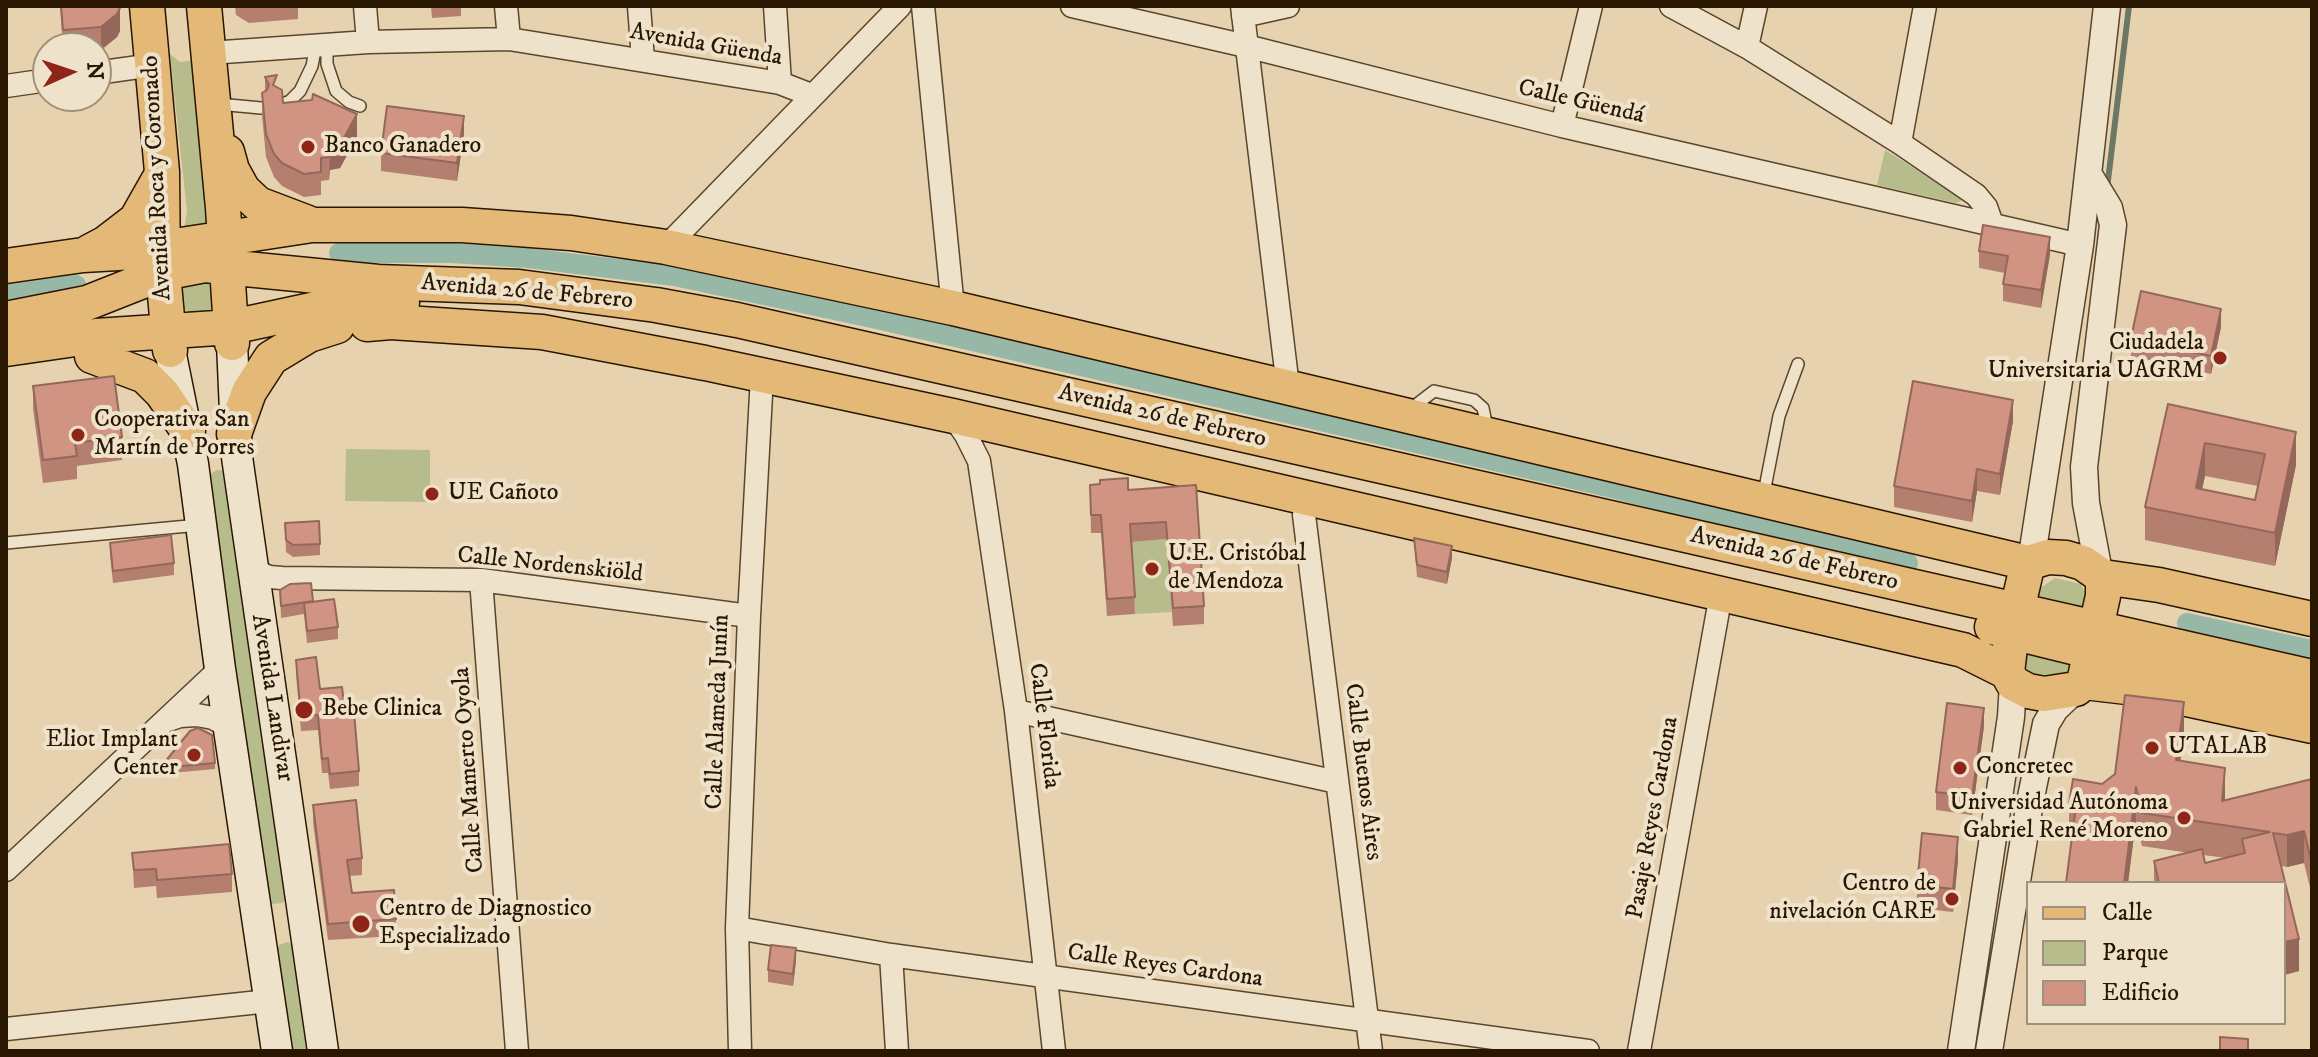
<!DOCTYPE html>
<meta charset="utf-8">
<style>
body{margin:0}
#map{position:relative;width:2318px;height:1057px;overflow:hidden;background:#e7d2af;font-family:"IM FELL DW Pica",serif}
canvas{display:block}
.frame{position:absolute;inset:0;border:8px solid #2a1701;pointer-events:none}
.legend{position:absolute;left:2026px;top:881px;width:260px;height:144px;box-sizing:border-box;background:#efe2cb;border:2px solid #a0917a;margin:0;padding:10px 14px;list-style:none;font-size:24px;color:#2a1701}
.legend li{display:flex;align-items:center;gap:16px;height:40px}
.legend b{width:40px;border:2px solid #a0917a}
.north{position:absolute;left:32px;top:32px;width:80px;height:80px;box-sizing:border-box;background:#efe2cb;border:2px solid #a0917a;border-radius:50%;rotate:87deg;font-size:22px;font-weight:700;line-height:32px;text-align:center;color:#2a1701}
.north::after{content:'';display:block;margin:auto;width:28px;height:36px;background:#8f2418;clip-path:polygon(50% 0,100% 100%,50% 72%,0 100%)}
</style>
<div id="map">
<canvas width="2318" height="1057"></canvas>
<div class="frame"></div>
<ul class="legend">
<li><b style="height:10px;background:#e4b978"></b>Calle</li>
<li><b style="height:22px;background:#b6bc8b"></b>Parque</li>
<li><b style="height:22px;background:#d29482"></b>Edificio</li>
</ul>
<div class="north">N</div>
</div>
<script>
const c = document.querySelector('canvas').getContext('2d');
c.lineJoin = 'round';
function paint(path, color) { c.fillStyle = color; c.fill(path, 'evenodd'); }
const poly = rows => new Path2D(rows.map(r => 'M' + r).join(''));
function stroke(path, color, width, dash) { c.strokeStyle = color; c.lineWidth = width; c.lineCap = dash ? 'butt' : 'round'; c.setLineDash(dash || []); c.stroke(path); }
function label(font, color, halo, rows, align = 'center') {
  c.font = font + ' "IM FELL DW Pica",serif'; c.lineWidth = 8; c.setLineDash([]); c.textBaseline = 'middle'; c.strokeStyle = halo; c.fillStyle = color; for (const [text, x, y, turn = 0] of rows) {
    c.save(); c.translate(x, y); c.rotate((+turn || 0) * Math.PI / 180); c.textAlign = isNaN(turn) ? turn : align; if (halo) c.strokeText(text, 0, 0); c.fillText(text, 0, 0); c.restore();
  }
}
const green = poly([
 [170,54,180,62,198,60,216,225,205,223,184,230,187,211],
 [1885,150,1960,197,1961,201,1956,203,1877,185],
 [212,273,214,312,192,315,180,305,179,283],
 [346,449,430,450,430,502,345,501],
 [217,470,226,471,289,898,282,903,271,904,262,897,206,482,210,474],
 [1166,539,1172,612,1135,614,1130,542],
 [2055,578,2081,584,2088,599,2085,615,2035,604,2039,589],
 [2025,648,2075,657,2072,673,2049,678,2035,675,2026,669,2022,658],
 [287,942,295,944,316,1051,287,1051,271,961,279,945]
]);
const stream = poly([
 [2107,189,2129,6]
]);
const canal = poly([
 [339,253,451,253,528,258,674,276,872,318,1612,488,1908,563],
 [6,295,76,285],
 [2187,623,2312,650]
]);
const service = poly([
 [327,45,327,64,336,91,349,102,360,106],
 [218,104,261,108],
 [281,105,290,101,300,91,312,66,316,45],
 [1408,411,1434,391,1474,400,1483,408,1487,428],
 [1763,498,1779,416,1798,364],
 [6,543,199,525]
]);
const minor = poly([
 [365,6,368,42],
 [506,6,509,39],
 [639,6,643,60],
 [775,6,780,83],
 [923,6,953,308],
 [1072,6,1246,46,1562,126,2080,245],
 [1242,6,1288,387],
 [1671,6,1747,47,1900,143,1976,195,1986,207,1992,224],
 [1243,16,1288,6],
 [1747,47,1756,6],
 [209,53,368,42,509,39,780,83,811,95],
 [96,73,153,65],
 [6,86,48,80],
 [1562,126,1591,6],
 [1900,143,1925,6],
 [666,247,900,6],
 [953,416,966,435,979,461,1016,711,1054,1051],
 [1306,499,1304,515,1371,1051],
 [251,569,269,577,282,578,481,580,749,616],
 [481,580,517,1051],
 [1016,711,1337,782],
 [165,721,180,716,197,715,213,718,228,726],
 [6,870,220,669],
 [737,928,891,955,1588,1051],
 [891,955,897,1051],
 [6,1029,269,1001],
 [740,1051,737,928,749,616,762,376],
 [1639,1051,1721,594]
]);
const tertiary = poly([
 [2089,175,2109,208,2113,225,2084,467,2086,503,2099,572],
 [2031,562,2080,245,2107,6],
 [1961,1051,2011,717,2013,683],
 [1989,1051,2030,802,2046,724,2055,709,2076,689]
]);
const secondary = poly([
 [232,343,237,457,323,1051],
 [170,350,193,464,220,669,277,1051]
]);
const primary = poly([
 [147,6,162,172,163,273,170,350],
 [204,6,223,208,232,343],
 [227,152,232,170,243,190,258,204,308,223],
 [89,252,106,243,136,220,161,176],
 [6,266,83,255,135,252,312,225,462,225,518,229,571,233,666,247,953,308,2028,563,2048,557,2066,558,2083,563,2103,577,2103,596,2084,682,2076,689,2044,694,2028,691,2013,683,2007,672,2012,631,2028,563],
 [6,319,87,303,163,273,205,265,378,282,519,287,656,305,737,320,2312,677],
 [367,324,391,322,542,332,705,363,953,416,1963,650,2007,672],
 [6,349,96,336,232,327,334,305,402,303],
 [92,356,145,376,162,393,188,431],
 [234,434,249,392,271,358,309,335,337,326],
 [2103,577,2159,585,2312,619],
 [1992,627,2141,664,2312,701],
 [2084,682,2135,688,2312,726]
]);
const wall = poly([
 [60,6,120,6,120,31,117,37,101,50,96,50,96,48,63,48],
 [235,6,298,6,298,19,249,23,236,15],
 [431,6,461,6,461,16,432,18],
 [265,77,277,87,283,103,357,137,340,168,330,170,329,180,321,181,321,195,304,197,282,186,274,177,266,157,262,116,262,93,265,92],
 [464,134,457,181,381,171,381,153],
 [1979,251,2050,254,2041,308,2003,301,2003,284,2005,273,1979,268],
 [2221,327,2211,374,2131,356,2131,338],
 [33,386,122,437,122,460,77,466,77,479,43,483,33,409],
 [2168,404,2296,465,2275,566,2145,540,2145,507],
 [2205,476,2258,486,2255,500,2202,489],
 [2013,421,2000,495,1977,491,1972,522,1894,507,1894,486],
 [1090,485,1128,490,1196,485,1204,606,1204,624,1173,626,1166,539,1132,542,1135,614,1107,616,1101,533,1091,533],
 [285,523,320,544,320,555,293,557,286,552],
 [1414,538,1452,558,1447,584,1417,577],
 [110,543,174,563,174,575,113,583,110,555],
 [280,590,313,601,338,627,338,639,307,643,304,614,281,618],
 [296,660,320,689,345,713,359,771,359,786,330,789,328,773,322,773,318,730,301,731,296,674],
 [2125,695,2184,702,2184,734,2180,761,2225,768,2225,800,2312,779,2312,896,2304,863,2287,867,2281,866,2299,939,2299,971,2284,975,2284,883,2154,883,2154,861,2189,853,2142,846,2136,820,2128,883,2066,883,2072,837,2069,837,2069,804,2073,779,2102,784,2115,774],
 [2203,855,2226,858,2205,863],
 [1984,726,1972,815,1936,810,1936,792],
 [215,763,215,769,160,774,160,768],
 [313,805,362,858,362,875,349,876,352,893,396,919,396,936,328,940,313,822],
 [132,853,232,874,232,892,157,898,156,886,134,888],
 [1958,860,1953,912,1917,908,1917,885],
 [796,960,793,986,768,982,768,970]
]);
const shadedWall = poly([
 [120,8,120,31,117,37,101,50,101,27],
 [357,114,357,137,340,168,330,170,329,180,330,147],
 [464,116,464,134,457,181,457,163],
 [2050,237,2050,254,2041,308,2041,290],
 [2221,309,2221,327,2211,374,2211,356],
 [2013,400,2013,421,2000,495,2000,474],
 [2296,432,2296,465,2275,566,2275,533],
 [2205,443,2205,476,2196,517,2196,488],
 [1977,469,1977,491,1972,522,1972,501],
 [1452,546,1452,558,1447,584,1447,572],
 [2184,702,2184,734,2176,792,2176,760],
 [1984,708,1984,726,1972,815,1972,797],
 [2225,768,2225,800,2222,801],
 [2136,787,2136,820,2128,883,2124,883],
 [2304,831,2304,863,2287,867,2287,835],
 [1958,837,1958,860,1953,912,1953,889],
 [2299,939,2299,971,2284,975,2284,942],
 [796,948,796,960,793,986,793,974]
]);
const building = poly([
 [61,6,120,6,120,8,117,14,101,27,63,30,61,6],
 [277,75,273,85,282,90,283,103,312,100,313,94,357,114,340,145,330,147,329,157,321,158,321,172,304,174,282,163,274,154,266,134,262,93,267,90,269,85,265,77,277,75],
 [387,106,464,116,457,163,381,153,387,106],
 [1983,225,2050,237,2041,290,2003,284,2008,256,1979,251,1983,225],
 [2141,291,2221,309,2211,356,2131,338,2141,291],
 [114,376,122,437,75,443,77,456,43,460,33,386,114,376],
 [1913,381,2013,400,2000,474,1977,469,1972,501,1894,486,1913,381],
 [2168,404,2296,432,2275,533,2145,507,2168,404],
 [2205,443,2265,454,2255,500,2196,488,2205,443],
 [1128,478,1128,490,1196,485,1204,606,1173,608,1166,522,1130,524,1135,597,1107,599,1101,515,1091,515,1090,485,1100,484,1100,480,1128,478],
 [319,521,320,544,293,545,286,540,285,523,319,521],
 [171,535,174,563,113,571,110,543,171,535],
 [1414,538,1452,546,1447,572,1417,565,1414,538],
 [311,583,313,601,281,606,280,590,290,584,311,583],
 [334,599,338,627,307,631,304,603,334,599],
 [316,657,320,689,342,687,345,713,354,712,359,771,330,774,328,758,322,759,318,715,301,716,296,660,316,657],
 [2125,695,2184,702,2176,760,2225,768,2222,801,2312,779,2312,864,2304,831,2287,835,2273,833,2299,939,2284,942,2284,883,2159,883,2154,861,2202,849,2205,863,2245,853,2242,839,2270,832,2142,813,2136,787,2124,883,2066,883,2076,806,2069,804,2073,779,2102,784,2115,774,2125,695],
 [1947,703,1984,708,1972,797,1936,792,1947,703],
 [198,728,212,735,215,763,160,768,190,731,198,728],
 [356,800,362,858,347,860,352,893,394,890,396,919,328,924,313,805,356,800],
 [1922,833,1958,837,1953,889,1917,885,1922,833],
 [229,844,232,874,157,880,156,869,134,870,132,853,229,844],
 [771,945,796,948,793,974,768,970,771,945],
 [2220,1037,2248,1039,2248,1051,2220,1051,2220,1037]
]);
const markers = [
 [308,147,8,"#8f2418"],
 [2220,358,8,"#8f2418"],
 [78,435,8,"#8f2418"],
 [432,494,8,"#8f2418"],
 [1152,569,8,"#8f2418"],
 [304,710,10,"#8f2418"],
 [2152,748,8,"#8f2418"],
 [194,755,8,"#8f2418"],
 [1960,768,8,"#8f2418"],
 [2184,818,8,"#8f2418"],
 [1952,899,8,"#8f2418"],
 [361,924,10,"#8f2418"]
];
const streetNames = [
 ["Avenida Güenda",706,46,10],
 ["Calle Güendá",1581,103,13],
 ["Avenida Roca y Coronado",158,178,-93],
 ["Avenida 26 de Febrero",527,293,5],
 ["Avenida 26 de Febrero",1162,417,13],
 ["Avenida 26 de Febrero",1794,560,13],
 ["Calle Nordenskiöld",550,566,6],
 ["Avenida Landivar",271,698,81],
 ["Calle Alameda Junín",719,712,-88],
 ["Calle Florida",1043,726,83],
 ["Calle Mamerto Oyola",470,770,-94],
 ["Calle Buenos Aires",1362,772,83],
 ["Pasaje Reyes Cardona",1654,818,-80],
 ["Calle Reyes Cardona",1165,967,8]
];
const poiNames = [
 ["Banco Ganadero",324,147],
 ["Ciudadela",2204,344,"right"],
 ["Universitaria UAGRM",2204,372,"right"],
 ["Cooperativa San",94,421],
 ["Martín de Porres",94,449],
 ["UE Cañoto",448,494],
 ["U.E. Cristóbal",1168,555],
 ["de Mendoza",1168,583],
 ["Bebe Clinica",322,710],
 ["Eliot Implant",178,741,"right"],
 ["Center",178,769,"right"],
 ["UTALAB",2168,748],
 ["Concretec",1976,768],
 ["Universidad Autónoma",2168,804,"right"],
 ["Gabriel René Moreno",2168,832,"right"],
 ["Centro de",1936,885,"right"],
 ["nivelación CARE",1936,913,"right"],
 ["Centro de Diagnostico",379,910],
 ["Especializado",379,938]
];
paint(green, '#b6bc8b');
stroke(stream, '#6b7865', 6);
stroke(canal, '#97b8a7', 20);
stroke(service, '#59462c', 14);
stroke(minor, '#59462c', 25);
stroke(tertiary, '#59462c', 29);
stroke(secondary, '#2a1701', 33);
stroke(primary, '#2a1701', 37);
stroke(service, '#efe2cb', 11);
stroke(minor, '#efe2cb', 22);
stroke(tertiary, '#efe2cb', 26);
stroke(secondary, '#efe2cb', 30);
stroke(primary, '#e4b978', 34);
paint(wall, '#b57f70');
paint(shadedWall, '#93685b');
paint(building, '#d29482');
stroke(building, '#93685b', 2);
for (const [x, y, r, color] of markers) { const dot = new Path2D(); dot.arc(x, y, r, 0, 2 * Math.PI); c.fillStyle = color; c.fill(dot); stroke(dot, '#efe2cb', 3); }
label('24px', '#2a1701', '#efe2cb', streetNames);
label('24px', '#2a1701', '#efe2cb', poiNames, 'left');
</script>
